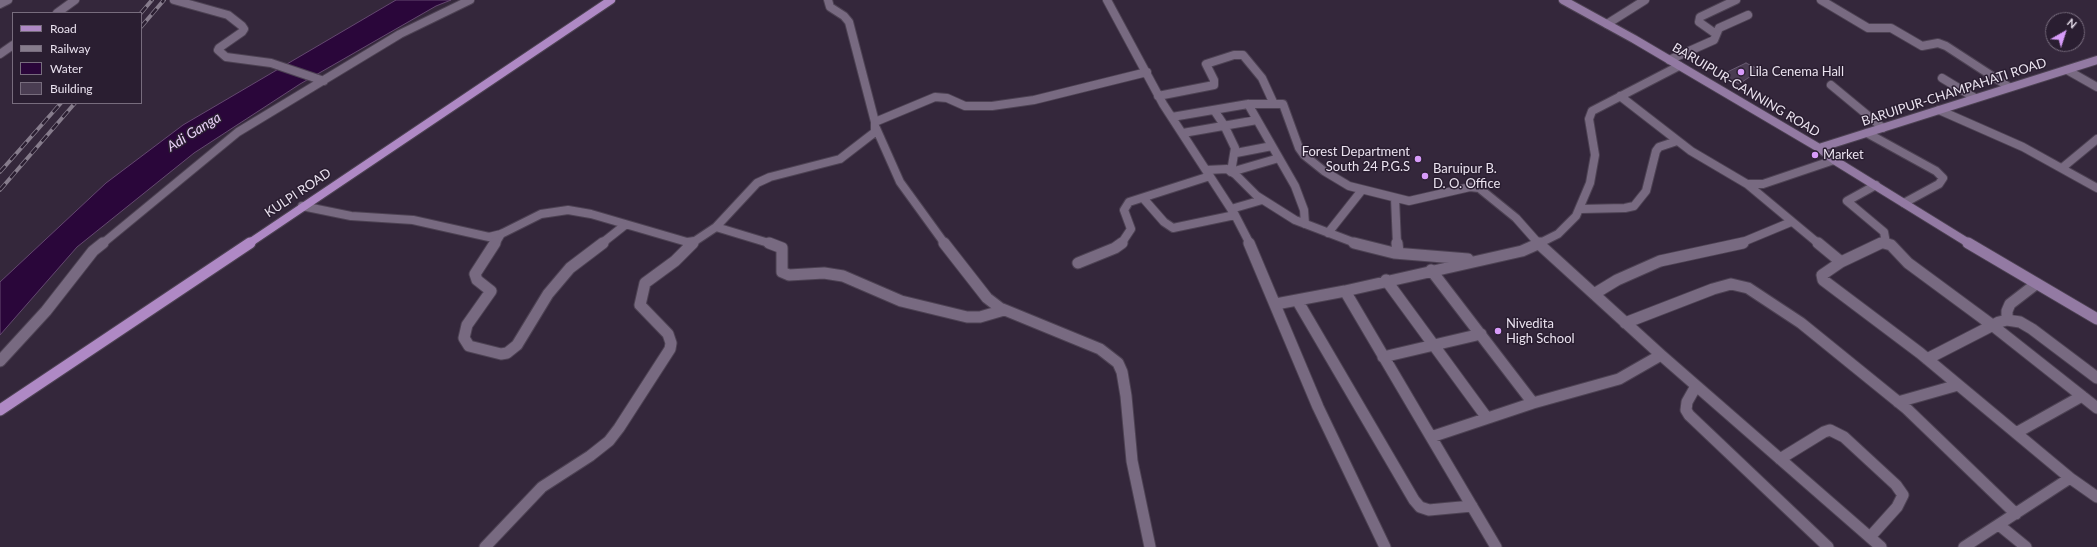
<!DOCTYPE html>
<style>
body{margin:0}
#map{position:relative;width:2097px;height:547px;overflow:hidden;background:#34273b;font-family:Lato,sans-serif}
canvas{display:block}
.legend{position:absolute;left:12px;top:12px;width:130px;height:92px;box-sizing:border-box;background:#2a1e31;border:1px solid #776c7d;margin:0;padding:5px 7px;list-style:none;font-size:12px;color:#eae2ef}
.legend li{display:flex;align-items:center;gap:8px;height:20px}
.legend b{width:20px;border:1px solid #776c7d}
.north{position:absolute;left:2045px;top:12px;width:40px;height:40px;box-sizing:border-box;background:#2a1e31;border:1px solid #776c7d;border-radius:50%;rotate:39deg;font-size:11px;font-weight:700;line-height:16px;text-align:center;color:#eae2ef}
.north::after{content:'';display:block;margin:auto;width:14px;height:18px;background:#d79bf9;clip-path:polygon(50% 0,100% 100%,50% 72%,0 100%)}
</style>
<div id="map">
<canvas width="2097" height="547"></canvas>
<ul class="legend">
<li><b style="height:5px;background:#af89c5"></b>Road</li>
<li><b style="height:5px;background:#867c8c"></b>Railway</li>
<li><b style="height:11px;background:#2a063a"></b>Water</li>
<li><b style="height:11px;background:#4a3d52"></b>Building</li>
</ul>
<div class="north">N</div>
</div>
<script>
const c = document.querySelector('canvas').getContext('2d');
c.lineJoin = 'round';
function paint(path, color) { c.fillStyle = color; c.fill(path, 'evenodd'); }
const poly = rows => new Path2D(rows.map(r => 'M' + r).join(''));
function stroke(path, color, width, dash) { c.strokeStyle = color; c.lineWidth = width; c.lineCap = dash ? 'butt' : 'round'; c.setLineDash(dash || []); c.stroke(path); }
function label(font, color, halo, rows, align = 'center') {
  c.font = font + ' Lato,sans-serif'; c.lineWidth = 3; c.setLineDash([]); c.textBaseline = 'middle'; c.strokeStyle = halo; c.fillStyle = color; for (const [text, x, y, turn = 0] of rows) {
    c.save(); c.translate(x, y); c.rotate((+turn || 0) * Math.PI / 180); c.textAlign = isNaN(turn) ? turn : align; if (halo) c.strokeText(text, 0, 0); c.fillText(text, 0, 0); c.restore();
  }
}
const water = poly([
 [396,0,451,0,436,6,300,84,194,153,77,247,0,335,0,282,106,183,183,125,396,0]
]);
const building = poly([
 [1746,63,1760,70,1739,84,1721,75,1746,63]
]);
const minorFar1 = poly([
 [174,0,228,15,242,26,244,29,242,32,219,48,218,50,226,57,271,63,324,81],
 [1107,0,1163,104,1235,215,1250,244],
 [1821,0,1868,28,1891,28,1922,46,1938,43,1946,46,2009,87],
 [0,4,8,0],
 [57,13,75,0],
 [1607,24,1645,0],
 [1716,34,1699,22,1700,17,1736,0],
 [0,54,13,45],
 [1669,60,1714,40,1719,28,1748,15],
 [2067,70,2097,87],
 [1942,78,1975,98],
 [1831,85,1883,128],
 [1158,96,1214,85,1214,80,1206,64,1234,55,1243,55,1262,78,1273,102],
 [1620,96,1691,151,1747,184,1763,184,1834,160],
 [1248,104,1295,186,1304,210,1305,224],
 [1214,110,1224,125,1235,148,1231,172],
 [1939,110,2023,147,2097,188],
 [1172,117,1248,104,1283,104,1299,148,1304,155,1324,171,1349,186,1409,201,1470,187,1479,188,1516,218,1539,244],
 [875,122,935,97,947,98,965,106,992,106,1034,100,1147,72],
 [876,128,900,182,945,244],
 [1183,133,1257,120],
 [1867,133,1936,171,1943,178,1939,184,1904,203],
 [1236,153,1272,146],
 [2062,168,2097,139],
 [1206,170,1227,169,1235,174,1257,196,1295,220,1358,244],
 [1231,172,1279,158],
 [1747,184,1819,244],
 [1876,185,1847,201,1884,232,1886,243],
 [1143,198,1164,222,1173,228,1235,215],
 [1395,198,1397,244],
 [302,206,351,216,413,220,489,237,501,234,541,214,568,210,591,214,687,242,695,241,716,227,757,183,770,177,840,159,875,132,875,122,849,22,844,16,830,7,828,0],
 [1231,209,1262,200],
 [1581,209,1625,208,1634,206,1646,191,1656,151,1659,147,1677,141],
 [716,227,772,244],
 [1328,233,1362,190],
 [102,244,238,132,400,34,470,0],
 [495,244,501,234],
 [601,244,625,225],
 [692,244,695,241],
 [1121,244,1131,229,1124,210,1129,202,1210,176],
 [1538,244,1558,234,1576,216,1590,183,1595,155,1589,119,1592,111,1679,66],
 [1738,244,1791,222],
 [1879,244,1882,242,1887,244]
]);
const minor = poly([
 [495,243,475,274,477,280,491,291,467,325,464,338,469,346,501,354,507,353,517,345,548,294,570,268,603,243],
 [769,243,782,248,782,272,789,275,824,273,843,276,901,301,967,317,980,317,1004,310],
 [944,243,987,298,1000,308,1100,349,1118,363,1122,372,1126,396,1132,461,1150,547],
 [1249,243,1318,407,1385,547],
 [1354,243,1394,253,1468,259],
 [1397,243,1398,253],
 [1538,243,1661,355,1881,547],
 [1818,243,1841,262],
 [1881,243,1841,262,1822,275,1823,280,1920,353,2070,478,2097,497],
 [1884,243,1891,245,1908,263,1992,325,2097,408],
 [1078,263,1115,248,1122,243],
 [1431,270,1533,403],
 [1386,280,1487,418],
 [1345,291,1431,437,1533,403,1619,379,1661,355],
 [1594,294,1617,280,1660,261,1743,243],
 [1297,300,1414,500,1420,507,1429,510,1472,506],
 [1276,304,1345,291,1522,251,1540,243],
 [2007,320,2007,311,2010,304,2036,284],
 [1625,323,1713,289,1731,284,1748,288,1801,323,1907,409,2016,514],
 [1383,357,1481,334],
 [1927,359,1999,322,2007,320,2020,322,2032,329,2097,378],
 [0,361,46,311,93,251,103,243],
 [1696,386,1687,402,1686,410,1689,415,1828,547],
 [1898,402,1958,385],
 [2016,433,2082,396],
 [1431,437,1496,547],
 [1780,459,1824,432,1830,430,1844,437,1896,485,1903,495,1897,507,1870,537],
 [1999,525,2026,547],
 [485,547,542,487,590,456,609,441,619,428,670,349,671,343,668,334,640,305,645,283,675,261,693,243],
 [1964,547,2070,478]
]);
const secondaryFar1 = poly([
 [1563,0,1634,39,1819,148,1834,160,1970,244],
 [1819,148,2097,60]
]);
const secondary = poly([
 [1968,243,2097,319]
]);
const primaryFar1 = poly([
 [248,244,611,0]
]);
const primary = poly([
 [0,410,250,243]
]);
const rail = poly([
 [141,13,152,0],
 [141,27,164,0],
 [0,172,61,103],
 [0,190,75,103]
]);
const markers = [
 [1741,72,4,"#d79bf9"],
 [1815,155,4,"#d79bf9"],
 [1418,159,4,"#d79bf9"],
 [1425,176,4,"#d79bf9"],
 [1498,331,4,"#d79bf9"]
];
const poiNames = [
 ["Lila Cenema Hall",1749,72],
 ["Forest Department",1410,152,"right"],
 ["South 24 P.G.S",1410,167,"right"],
 ["Market",1823,155],
 ["Baruipur B.",1433,169],
 ["D. O. Office",1433,184],
 ["Nivedita",1506,324],
 ["High School",1506,339]
];
const streetNames = [
 ["BARUIPUR-CANNING ROAD",1746,90,31],
 ["BARUIPUR-CHAMPAHATI ROAD",1954,92,-18],
 ["KULPI ROAD",298,193,-34]
];
const waterNames = [
 ["Adi Ganga",194,132,-32]
];
paint(water, '#2a063a');
stroke(water, '#644870', 1);
paint(building, '#4a3d52');
stroke(building, '#6a5c73', 1);
stroke(minorFar1, '#4d4253', 10);
stroke(minor, '#4d4253', 13);
stroke(secondaryFar1, '#4d4253', 10);
stroke(secondary, '#4d4253', 13);
stroke(primaryFar1, '#4d4253', 10);
stroke(primary, '#4d4253', 13);
stroke(minorFar1, '#786a81', 8);
stroke(minor, '#786a81', 11);
stroke(secondaryFar1, '#937aa3', 8);
stroke(secondary, '#937aa3', 11);
stroke(primaryFar1, '#af89c5', 8);
stroke(primary, '#af89c5', 11);
stroke(rail, '#867c8c', 4);
stroke(rail, '#2a1e31', 2.5, [8]);
for (const [x, y, r, color] of markers) { const dot = new Path2D(); dot.arc(x, y, r, 0, 2 * Math.PI); c.fillStyle = color; c.fill(dot); stroke(dot, '#2a1e31', 1.5); }
label('13px', '#eae2ef', '#2a1e31', poiNames, 'left');
label('13px', '#eae2ef', '#2a1e31', streetNames);
label('italic 14px', '#ebd2fa', '#2a1e31', waterNames);
</script>
